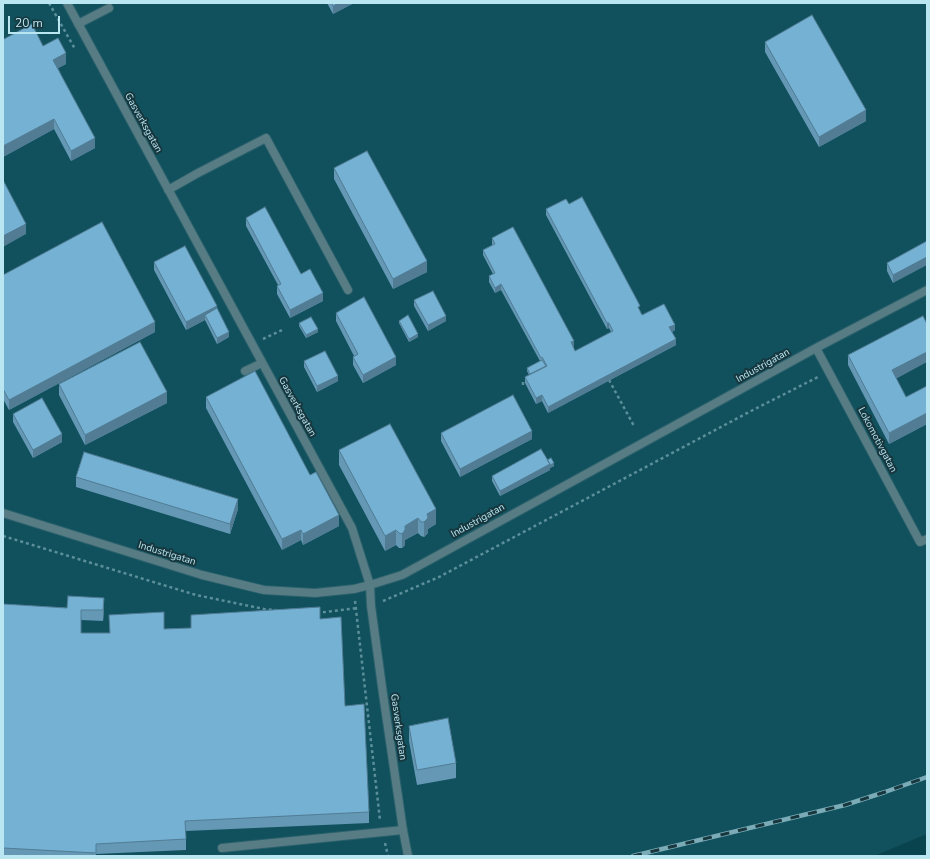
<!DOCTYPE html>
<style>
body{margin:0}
#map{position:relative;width:930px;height:859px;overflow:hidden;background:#09434e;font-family:"Nunito Sans",sans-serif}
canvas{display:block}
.frame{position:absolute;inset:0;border:4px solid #bae6f1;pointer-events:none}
.scale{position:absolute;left:8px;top:16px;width:52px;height:18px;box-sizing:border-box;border:2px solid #bae6f1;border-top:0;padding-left:5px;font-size:12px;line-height:14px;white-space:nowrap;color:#bae6f1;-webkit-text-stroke:3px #17363d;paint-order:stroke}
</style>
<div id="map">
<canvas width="930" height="859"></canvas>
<div class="frame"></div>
<div class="scale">20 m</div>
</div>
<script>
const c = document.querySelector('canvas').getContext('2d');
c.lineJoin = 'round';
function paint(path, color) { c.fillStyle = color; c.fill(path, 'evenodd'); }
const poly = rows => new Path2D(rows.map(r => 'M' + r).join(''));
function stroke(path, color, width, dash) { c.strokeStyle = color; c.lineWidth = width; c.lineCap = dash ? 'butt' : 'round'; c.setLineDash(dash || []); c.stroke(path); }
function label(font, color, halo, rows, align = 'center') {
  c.font = font + ' "Nunito Sans",sans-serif'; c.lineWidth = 4; c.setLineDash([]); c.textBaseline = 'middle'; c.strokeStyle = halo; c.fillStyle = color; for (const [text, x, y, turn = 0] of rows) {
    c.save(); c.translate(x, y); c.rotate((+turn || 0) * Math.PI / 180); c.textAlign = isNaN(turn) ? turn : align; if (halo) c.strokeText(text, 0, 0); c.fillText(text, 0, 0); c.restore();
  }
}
const built = poly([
 [3,3,927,3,927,834,874,856,3,856]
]);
const path = poly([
 [49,3,75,49],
 [263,339,282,330],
 [609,380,634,426],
 [523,385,523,382,524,381,527,381],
 [3,536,196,595,264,609,276,610],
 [355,601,380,820],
 [383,601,439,577,751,411,818,377],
 [317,613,357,608],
 [385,843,388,856]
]);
const service = poly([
 [222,848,403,830]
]);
const minor = poly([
 [67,3,352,528,370,585,371,606,383,694,403,830,408,856],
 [78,24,109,8],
 [168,190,198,173,266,138,348,290],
 [816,348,920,542,927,539],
 [245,371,262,363],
 [3,513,202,575,264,590,315,593,354,589,370,585,402,575,816,348,927,290]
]);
const rail = poly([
 [633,856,845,805,885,792,927,777]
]);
const wall = poly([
 [327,3,354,3,333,14],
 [3,38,4,39,43,46,66,64,58,68,95,148,71,161,54,129,3,157],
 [765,42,866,121,819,147,765,52],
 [334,168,427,272,393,289,334,179],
 [569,204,642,315,675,330,672,332,676,345,548,413,542,401,536,404,525,383,525,377,529,375,527,371,527,368,540,361,501,290,495,293,489,282,489,276,493,274,483,255,483,250,492,245,492,238,574,346,573,347,575,351,611,332,609,328,607,329,546,215,546,209],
 [246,218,301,274,323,301,290,318,277,294,277,286,278,285,246,226],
 [927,241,893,283,887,271,887,263],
 [154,262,217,309,229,337,217,344,205,320,186,330,154,270],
 [3,275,155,332,9,410,3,399],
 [414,300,446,321,428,331,414,306],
 [336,313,396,365,363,383,353,365,353,357,354,356,336,321],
 [399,321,418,337,409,342,399,323],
 [299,323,318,332,306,338,299,326],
 [848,355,906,397,927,386,927,424,889,444,848,365],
 [304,361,338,381,317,392,304,367],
 [59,384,167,403,85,445,59,395],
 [206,397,310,475,339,526,303,545,301,540,282,550,206,408],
 [13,414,62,442,33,458,13,422],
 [441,433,532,439,460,477,441,441],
 [339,450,436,524,428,529,428,533,424,537,421,536,418,533,405,540,405,545,402,548,399,548,396,545,385,551,339,465],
 [547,460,554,466,550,468,550,470,500,496,492,481,492,476],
 [76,477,238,509,230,534,76,487],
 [3,604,67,608,104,609,103,621,81,620,81,633,110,633,109,615,164,629,191,628,191,615,320,619,345,706,369,812,369,823,186,831,186,850,96,854,96,856,3,856],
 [409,726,456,763,456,778,417,785,409,741]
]);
const shadedWall = poly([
 [339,3,354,3,333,14,333,6],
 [66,53,66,64,53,71,53,60],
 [866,110,866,121,819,147,819,137],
 [54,119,54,129,3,157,3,146],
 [95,138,95,148,71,161,71,151],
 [26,224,26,234,3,247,3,236],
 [927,257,927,265,893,283,893,275],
 [427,261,427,272,393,289,393,279],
 [501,284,501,290,495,293,495,288],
 [323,293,323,301,290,318,290,310],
 [217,306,217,314,205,315,205,320,186,330,186,322],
 [446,316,446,321,428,331,428,325],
 [155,322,155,332,9,410,9,400],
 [607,323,609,323,609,328,607,329],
 [675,325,675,330,669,333,669,327],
 [318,329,318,332,306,338,306,335],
 [229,332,229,337,217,344,217,338],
 [418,334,418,337,409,342,409,339],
 [676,339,676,345,548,413,548,407],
 [574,341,574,346,571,348,571,342],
 [927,352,927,362,892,381,892,370],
 [396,357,396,365,363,383,363,375],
 [338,376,338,381,317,392,317,386],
 [167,392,167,403,85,445,85,435],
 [542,395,542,401,536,404,536,398],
 [927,413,927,424,889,444,889,433],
 [532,431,532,439,460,477,460,469],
 [62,434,62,442,33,458,33,450],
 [554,463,554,466,550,468,550,470,500,496,500,491,550,464],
 [238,499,238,509,230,534,230,524],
 [436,509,436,524,428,529,428,533,424,537,424,522,427,514],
 [339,515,339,526,303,545,303,534],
 [418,518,418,533,405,540,405,545,402,548,402,534,405,526],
 [301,530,301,540,282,550,282,539],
 [396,530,396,545,385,551,385,536],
 [104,598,104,609,103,621,103,610]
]);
const building = poly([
 [332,3,339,3,333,6,332,3],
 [812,15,866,110,819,137,765,42,812,15],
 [32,24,43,46,58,38,66,53,53,60,95,138,71,151,54,119,3,146,3,38,4,39,32,24],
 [367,151,427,261,393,279,334,168,367,151],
 [3,180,26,224,3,236,3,180],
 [582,197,638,302,640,306,638,307,642,315,664,304,675,325,669,327,676,339,548,407,542,395,536,398,525,377,547,366,542,357,541,358,501,284,495,288,489,276,495,273,483,250,495,244,492,238,513,227,574,341,571,342,575,351,613,331,609,323,607,323,546,209,566,199,569,204,582,197],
 [265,207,301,274,310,269,323,293,290,310,277,286,281,284,246,218,265,207],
 [102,222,155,322,9,400,3,389,3,275,102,222],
 [927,241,927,257,893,275,887,263,927,241],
 [185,246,217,306,186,322,154,262,185,246],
 [433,291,446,316,428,325,414,300,433,291],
 [364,297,396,357,363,375,353,357,358,354,336,313,364,297],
 [217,308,229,332,217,338,205,315,217,308],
 [408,315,418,334,409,339,399,321,408,315],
 [923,316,927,324,927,352,892,370,906,397,927,386,927,413,889,433,848,355,923,316],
 [311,317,318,329,306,335,299,323,311,317],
 [140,342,167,392,85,435,59,384,140,342],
 [325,351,338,376,317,386,304,361,325,351],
 [542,360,546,366,530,374,527,368,542,360],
 [255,371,310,475,316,472,339,515,303,534,301,530,282,539,206,397,255,371],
 [513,395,532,431,460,469,441,433,513,395],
 [42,398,62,434,33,450,13,414,42,398],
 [390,424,436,509,427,514,428,518,424,522,421,522,418,518,405,526,405,530,402,534,399,533,396,530,385,536,339,450,390,424],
 [541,449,550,464,500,491,492,476,541,449],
 [84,452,238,499,230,524,76,477,84,452],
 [551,458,554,463,550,465,550,464,547,460,551,458],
 [68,596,104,598,103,610,81,610,81,633,110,633,109,615,164,612,164,629,191,628,191,615,320,607,320,619,341,617,345,706,364,704,369,812,185,821,186,839,96,844,96,853,3,848,3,604,67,608,68,596],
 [448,718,456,763,417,770,409,726,448,718]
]);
const streetNames = [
 ["Gasverksgatan",143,123,61],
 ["Industrigatan",763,366,-29],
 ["Gasverksgatan",297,407,61],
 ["Lokomotivgatan",877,440,62],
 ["Industrigatan",478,521,-29],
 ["Industrigatan",167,554,17],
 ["Gasverksgatan",398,727,82]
];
paint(built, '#10515d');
stroke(service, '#29606b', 10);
stroke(minor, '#29606b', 10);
stroke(path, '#5c8f9a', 2.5, [3, 3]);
stroke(service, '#577c84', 8);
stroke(minor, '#577c84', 8);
stroke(rail, '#7aabb6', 4.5);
stroke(rail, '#17363d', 3, [9]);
paint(wall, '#6498b5');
paint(shadedWall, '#517c94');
paint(building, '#74b1d3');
stroke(building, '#517c94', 1);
label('10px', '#bae6f1', '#17363d', streetNames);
</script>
